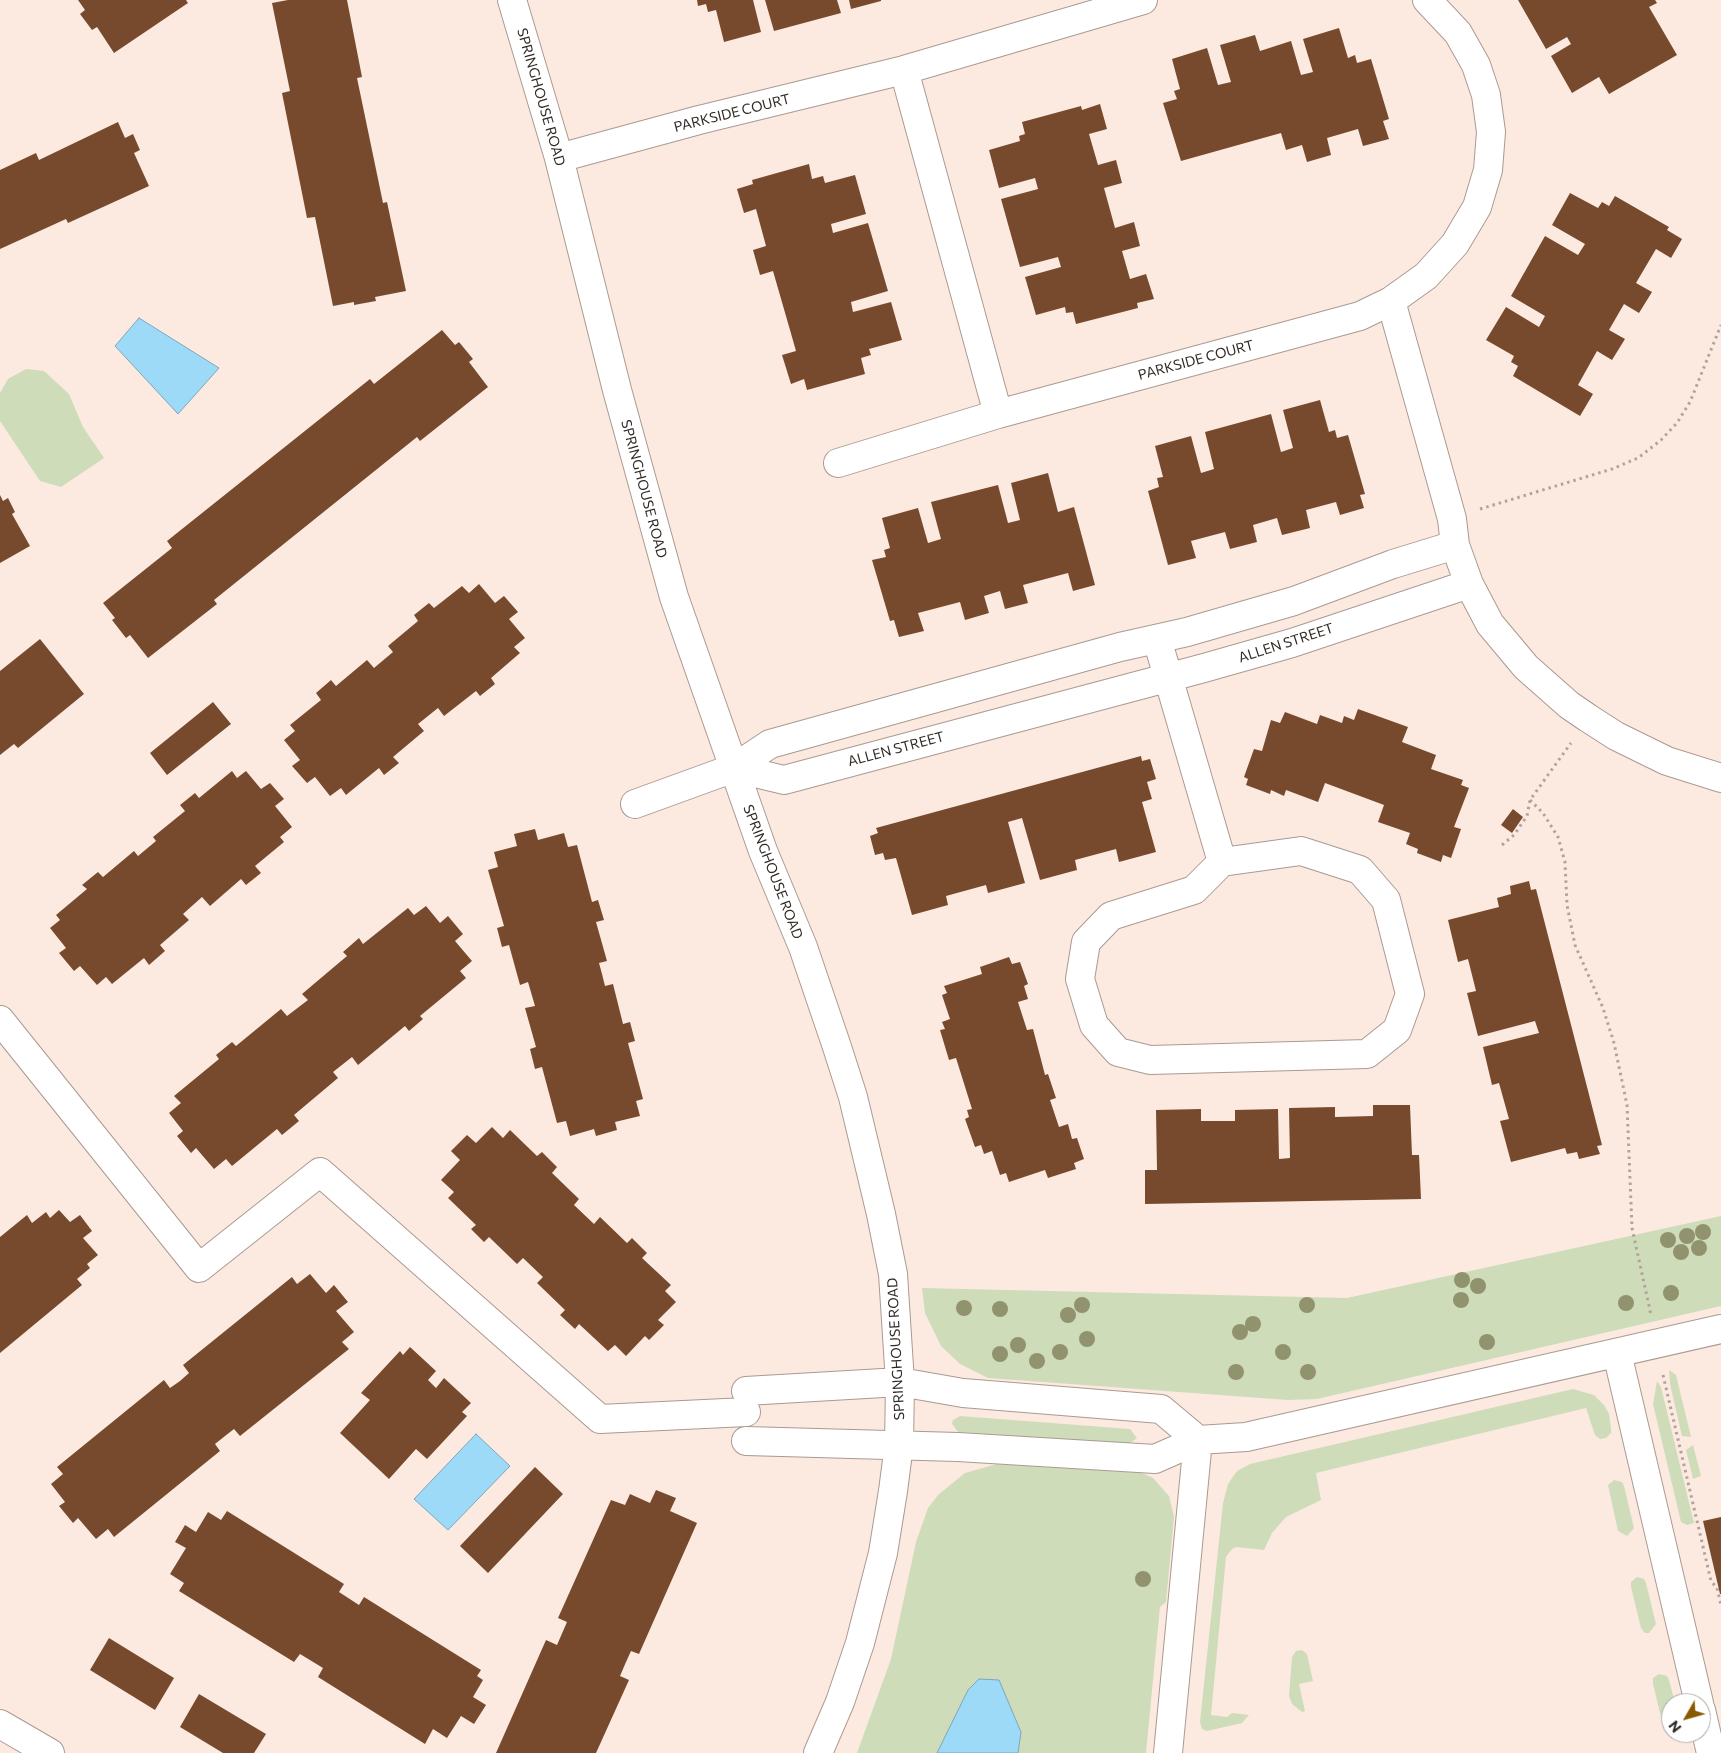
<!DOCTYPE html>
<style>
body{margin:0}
#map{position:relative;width:1721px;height:1753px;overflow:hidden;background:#fceae0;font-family:Commissioner,sans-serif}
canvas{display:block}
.north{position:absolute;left:1661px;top:1693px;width:50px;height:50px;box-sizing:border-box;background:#fff;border:1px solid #adaaa9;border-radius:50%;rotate:232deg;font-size:14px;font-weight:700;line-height:20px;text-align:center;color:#312b27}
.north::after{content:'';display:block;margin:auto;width:18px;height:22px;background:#895800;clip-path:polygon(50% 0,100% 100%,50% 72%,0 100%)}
</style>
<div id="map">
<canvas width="1721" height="1753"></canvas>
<div class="north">N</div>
</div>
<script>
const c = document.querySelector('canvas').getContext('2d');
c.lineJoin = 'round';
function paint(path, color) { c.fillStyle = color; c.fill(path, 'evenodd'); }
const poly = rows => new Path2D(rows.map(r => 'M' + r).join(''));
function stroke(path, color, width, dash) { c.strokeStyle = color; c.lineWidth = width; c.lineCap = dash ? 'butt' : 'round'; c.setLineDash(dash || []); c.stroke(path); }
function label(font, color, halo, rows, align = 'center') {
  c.font = font + ' Commissioner,sans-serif'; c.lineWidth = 5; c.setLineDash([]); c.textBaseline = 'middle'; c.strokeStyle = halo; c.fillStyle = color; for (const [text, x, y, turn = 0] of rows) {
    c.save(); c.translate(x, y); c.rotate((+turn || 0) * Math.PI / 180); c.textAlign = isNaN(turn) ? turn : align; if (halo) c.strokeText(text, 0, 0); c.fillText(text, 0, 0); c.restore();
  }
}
const green = poly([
 [26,369,44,371,69,394,83,427,104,458,61,487,40,481,0,421,0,393,8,379],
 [1721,1216,1721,1306,1317,1399,1288,1400,988,1378,960,1364,941,1346,925,1313,922,1288,1347,1298],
 [1669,1370,1676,1375,1691,1437,1682,1436,1670,1384],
 [1657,1381,1661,1387,1694,1523,1687,1525,1681,1522,1653,1404],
 [1573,1389,1594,1395,1604,1405,1609,1414,1611,1428,1611,1433,1606,1438,1600,1439,1595,1435,1586,1408,1316,1473,1321,1500,1286,1517,1272,1533,1264,1550,1236,1547,1232,1549,1226,1557,1211,1715,1227,1717,1232,1713,1249,1715,1242,1723,1207,1731,1202,1729,1200,1722,1223,1503,1228,1484,1237,1471,1250,1464],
 [960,1416,1130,1429,1137,1438,1129,1444,958,1432,952,1424,953,1420],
 [1693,1445,1701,1476,1693,1479,1686,1450],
 [997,1464,1142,1473,1153,1478,1169,1496,1174,1517,1166,1602,1160,1607,1146,1753,857,1753,891,1659,916,1542,928,1508,938,1495,965,1473],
 [1614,1480,1622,1482,1624,1486,1634,1528,1627,1536,1618,1531,1608,1485],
 [1637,1577,1644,1579,1646,1583,1656,1624,1649,1633,1645,1633,1641,1628,1631,1587,1631,1582],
 [1302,1650,1307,1654,1313,1681,1299,1684,1305,1711,1302,1712,1292,1704,1289,1696,1292,1657,1296,1651],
 [1659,1674,1667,1676,1669,1680,1675,1703,1671,1703,1671,1730,1665,1728,1663,1725,1653,1684,1653,1678]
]);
const water = poly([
 [139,318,219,368,178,414,115,346,139,318],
 [476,1434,510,1466,448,1530,414,1499,476,1434],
 [979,1679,999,1680,1021,1732,1018,1753,937,1753,968,1690,979,1679]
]);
const building = poly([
 [78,0,186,0,188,3,114,53,97,27,92,30,80,14,85,10],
 [288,0,347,0,362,77,357,78,383,203,387,202,406,291,375,297,376,301,354,305,354,302,333,306,315,217,307,218,282,93,290,91,272,3],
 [697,0,753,0,761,32,724,42,716,10,708,12,706,4,698,6],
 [765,0,837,0,841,13,774,31],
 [849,0,881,0,881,1,851,9],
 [1518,0,1655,0,1657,3,1649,7,1677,55,1609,94,1599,77,1572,93,1551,56,1571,44,1567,37,1546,49],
 [1339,28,1348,58,1355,55,1357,63,1371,59,1389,119,1383,121,1389,139,1363,146,1358,129,1327,138,1331,155,1307,162,1302,145,1286,150,1281,133,1181,161,1163,103,1177,99,1174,91,1180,89,1172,59,1207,48,1218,85,1231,82,1220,45,1255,35,1260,51,1291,41,1301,75,1313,72,1303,39],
 [1100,104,1107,129,1089,134,1098,165,1116,160,1122,183,1104,188,1115,228,1134,222,1140,246,1122,251,1130,279,1146,274,1154,299,1137,303,1138,308,1076,324,1073,312,1066,313,1065,307,1036,315,1025,277,1061,267,1058,257,1020,267,1001,199,1038,189,1035,178,999,188,989,150,1020,141,1019,136,1025,134,1022,122,1081,106,1082,110],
 [118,122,125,138,133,134,140,150,134,153,149,186,68,223,66,219,0,249,0,170,36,153,39,160],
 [809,164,812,179,823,176,825,183,855,175,866,214,831,224,833,233,868,223,888,291,851,302,853,312,891,302,902,340,869,349,871,355,861,358,865,374,807,390,804,379,791,384,782,355,796,351,790,330,773,271,760,275,753,250,766,246,756,209,744,213,737,189,753,184,752,180],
 [1570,193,1598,208,1602,202,1609,206,1615,196,1669,227,1667,230,1682,239,1671,258,1656,249,1636,283,1652,292,1639,313,1624,304,1609,330,1625,339,1612,360,1597,351,1578,385,1593,394,1580,416,1513,376,1518,366,1511,362,1514,356,1486,340,1506,307,1539,327,1545,316,1511,296,1545,236,1578,255,1585,244,1552,225],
 [442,330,455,345,459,342,473,359,469,362,488,387,420,441,417,437,214,600,217,604,148,658,130,635,126,638,112,620,115,618,103,603,172,548,167,541,370,379,374,384],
 [1320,400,1329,432,1335,430,1337,438,1348,435,1365,494,1360,495,1364,508,1340,515,1336,502,1306,510,1310,528,1282,535,1277,518,1253,525,1257,542,1230,549,1225,532,1191,541,1196,558,1168,565,1148,491,1159,487,1157,478,1163,477,1155,446,1191,436,1201,473,1214,469,1205,432,1271,414,1281,452,1293,448,1283,410],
 [1048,473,1058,512,1074,507,1095,585,1073,591,1068,573,1023,585,1028,603,1005,609,1000,591,984,596,989,613,965,620,960,602,918,613,924,631,899,637,894,620,890,621,872,560,886,557,884,550,890,548,882,518,918,508,928,543,941,539,931,502,998,485,1008,523,1020,520,1011,483],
 [0,495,3,501,8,498,15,512,12,514,30,546,0,563],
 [479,584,495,603,504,596,518,612,509,619,525,638,514,647,520,653,491,678,495,684,480,696,476,691,444,716,438,708,418,724,424,731,393,757,399,763,384,775,379,768,346,795,341,788,330,796,315,777,307,783,292,766,300,760,284,740,295,731,290,725,321,700,316,693,331,680,336,686,367,660,374,668,393,652,388,646,418,621,414,615,429,603,434,608,462,586,469,593],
 [40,639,84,694,18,748,14,744,0,755,0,671],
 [213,702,231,724,167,775,150,753],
 [1358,709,1408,727,1402,742,1436,755,1431,769,1463,780,1461,785,1469,788,1454,827,1461,829,1451,858,1443,855,1441,862,1417,853,1418,849,1406,844,1410,833,1378,822,1384,805,1325,783,1318,802,1286,790,1284,796,1271,790,1270,794,1246,785,1248,779,1244,777,1254,749,1262,751,1271,720,1280,723,1285,712,1317,724,1320,715,1342,723,1344,716,1354,720],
 [1141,756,1142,761,1150,759,1156,779,1147,782,1152,799,1142,802,1156,852,1119,862,1116,849,1075,860,1077,870,1040,880,1022,818,1008,822,1025,883,988,893,986,885,946,896,948,905,912,915,896,858,885,860,883,853,875,855,870,836,878,833,876,828],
 [232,771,237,778,246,771,261,789,270,783,284,799,275,806,292,827,280,837,284,842,255,866,261,873,246,885,241,879,210,906,202,897,183,914,189,920,160,945,165,951,149,965,144,958,112,984,106,977,97,985,80,966,74,971,59,953,66,948,50,928,60,920,56,915,87,889,82,885,98,872,103,877,134,851,138,856,156,841,153,837,185,811,180,805,195,793,199,798],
 [1513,809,1523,817,1512,833,1501,825],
 [535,829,538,840,564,833,568,847,577,845,592,902,598,900,604,920,596,922,607,961,599,963,602,974,605,986,613,984,623,1024,630,1022,635,1041,628,1043,643,1099,636,1101,640,1116,615,1122,617,1130,596,1136,594,1129,570,1136,566,1121,557,1123,542,1067,535,1069,530,1049,536,1047,525,1008,535,1006,528,982,520,985,509,945,502,947,497,928,504,926,488,870,498,867,494,852,517,846,514,834],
 [1529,881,1531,890,1536,889,1602,1145,1597,1146,1600,1154,1579,1159,1577,1152,1567,1154,1565,1148,1511,1162,1500,1121,1509,1119,1499,1083,1492,1085,1483,1047,1539,1033,1535,1021,1478,1036,1467,993,1476,991,1468,959,1458,962,1448,920,1499,907,1497,898,1511,894,1510,886],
 [426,906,440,923,448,916,463,934,455,941,472,961,460,971,466,978,420,1016,423,1019,409,1031,405,1026,358,1065,352,1057,333,1072,338,1078,294,1115,299,1121,282,1135,277,1129,232,1166,226,1159,214,1169,196,1148,191,1153,177,1136,183,1131,169,1113,181,1103,174,1096,219,1059,216,1055,232,1042,236,1046,281,1009,287,1016,308,1000,302,994,347,956,343,952,359,938,363,944,408,908,414,915],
 [1009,957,1012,964,1020,962,1028,984,1024,986,1028,999,1018,1002,1027,1030,1033,1029,1044,1071,1045,1075,1048,1074,1056,1098,1050,1100,1059,1127,1068,1124,1072,1139,1077,1138,1084,1159,1074,1163,1076,1169,1048,1178,1045,1170,1009,1182,1006,1173,1000,1175,992,1151,984,1154,981,1145,975,1147,965,1119,969,1117,967,1110,972,1109,956,1058,949,1060,940,1030,945,1029,942,1022,950,1019,942,995,947,993,944,986,982,974,980,967],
 [1373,1105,1410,1105,1412,1155,1419,1155,1421,1199,1145,1204,1145,1170,1157,1170,1156,1110,1201,1109,1201,1121,1235,1121,1235,1110,1278,1109,1279,1159,1290,1158,1289,1108,1335,1107,1335,1117,1373,1116],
 [492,1127,503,1138,510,1130,537,1156,542,1152,557,1167,552,1173,579,1199,574,1205,594,1224,600,1217,627,1243,632,1238,647,1253,642,1258,671,1285,665,1291,676,1302,658,1320,664,1325,649,1340,645,1336,626,1356,615,1345,608,1351,579,1324,575,1329,560,1315,565,1310,537,1283,543,1277,523,1258,517,1264,489,1237,484,1242,471,1229,476,1225,448,1198,454,1192,441,1180,460,1160,451,1151,467,1135,476,1143],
 [59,1210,70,1222,80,1215,92,1231,83,1238,98,1255,87,1264,90,1268,77,1279,82,1285,0,1353,0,1237,27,1215,32,1223,46,1212,50,1218],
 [310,1274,326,1293,334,1285,348,1302,336,1311,354,1332,342,1342,349,1349,240,1436,234,1429,225,1436,215,1444,220,1451,114,1537,108,1529,96,1539,78,1518,73,1523,59,1506,65,1502,51,1484,63,1474,57,1467,164,1380,170,1388,180,1381,189,1373,183,1365,292,1277,297,1284],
 [410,1347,436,1371,428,1380,436,1388,444,1378,471,1403,462,1412,467,1416,427,1459,416,1449,389,1479,340,1433,370,1400,361,1393,400,1351,403,1355],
 [535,1467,563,1494,488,1573,460,1546],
 [656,1490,676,1498,670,1511,697,1523,639,1654,631,1651,626,1662,620,1676,629,1680,596,1753,496,1753,546,1640,557,1645,567,1622,558,1618,611,1500,625,1505,630,1494,650,1503],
 [227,1511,344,1584,339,1592,359,1605,364,1597,481,1670,477,1676,483,1680,473,1697,486,1705,474,1724,461,1716,447,1738,433,1729,425,1744,318,1677,323,1668,300,1654,294,1662,179,1591,184,1583,170,1574,186,1548,175,1542,185,1525,196,1532,208,1512,221,1520],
 [1721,1517,1721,1594,1720,1594,1703,1521],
 [109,1638,174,1678,155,1710,90,1670],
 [199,1694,266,1734,254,1753,223,1753,180,1727]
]);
const path = poly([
 [1480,509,1612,469,1638,458,1661,440,1677,423,1690,402,1721,325],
 [1530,800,1543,813,1558,837,1565,862,1567,905,1575,945,1603,1008,1614,1043,1627,1105,1632,1228,1651,1315],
 [1502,845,1514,835,1527,816,1530,800,1571,743],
 [1663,1375,1711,1581,1717,1588,1721,1605]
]);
const minor = poly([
 [512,0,559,158,617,390,674,597,763,851,803,947,837,1047,853,1097,881,1214,893,1274,900,1382,899,1445,893,1491,883,1553,860,1643,840,1702,818,1753],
 [904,70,998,414],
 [559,158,699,120,904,70,1143,0],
 [1391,301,1452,519,1455,545,1469,584,1490,624,1526,667,1569,705,1588,718,1616,736,1667,761,1721,778],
 [838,463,998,414,1360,316,1391,301,1426,276,1455,244,1477,207,1488,170,1491,132,1486,95,1476,65,1458,33,1427,0],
 [1157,639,1222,862,1194,890,1111,916,1086,942,1080,979,1094,1025,1118,1052,1150,1060,1367,1054,1397,1030,1410,994,1386,900,1360,870,1301,851,1222,862],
 [734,768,784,780,1204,668,1292,643,1469,584],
 [635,804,734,768,770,744,1120,647,1187,632,1294,601,1393,564,1455,545],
 [0,1020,199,1268,320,1172,600,1419,746,1412],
 [1617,1353,1699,1703],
 [746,1391,900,1382,963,1393,1161,1409,1198,1440],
 [746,1441,958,1447,1155,1459,1198,1440,1246,1437,1721,1329],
 [1701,1710,1711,1753],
 [1168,1753,1198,1440]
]);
const major = poly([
 [0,1724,50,1753]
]);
const trees = [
 [1703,1232],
 [1687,1236],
 [1668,1240],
 [1699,1248],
 [1681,1252],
 [1462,1280],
 [1478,1286],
 [1671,1293],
 [1461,1300],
 [1626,1303],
 [1082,1305],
 [1307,1305],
 [964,1308],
 [1000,1309],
 [1068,1315],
 [1253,1324],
 [1240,1332],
 [1087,1339],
 [1487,1342],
 [1018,1345],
 [1060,1352],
 [1283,1352],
 [1000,1354],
 [1037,1361],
 [1236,1372],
 [1308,1372],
 [1143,1579]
];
const streetNames = [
 ["SPRINGHOUSE ROAD",541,97,74],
 ["PARKSIDE COURT",732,113,-14],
 ["PARKSIDE COURT",1196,360,-15],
 ["SPRINGHOUSE ROAD",644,489,75],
 ["ALLEN STREET",1286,643,-18],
 ["ALLEN STREET",896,749,-15],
 ["SPRINGHOUSE ROAD",773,872,69],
 ["SPRINGHOUSE ROAD",896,1349,-93]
];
paint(green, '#cfdcb9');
paint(water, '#9ddaf8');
stroke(water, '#7da6b9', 1);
paint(building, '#774a2e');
stroke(minor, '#ab9a91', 30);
stroke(major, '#ab9a91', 30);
stroke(path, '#b1a39c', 3, [2.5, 4]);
stroke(minor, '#fff', 28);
stroke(major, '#fff', 28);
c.fillStyle = '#91926e';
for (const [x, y] of trees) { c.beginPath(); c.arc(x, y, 8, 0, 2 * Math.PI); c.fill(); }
label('14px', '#312b27', '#fff', streetNames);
</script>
